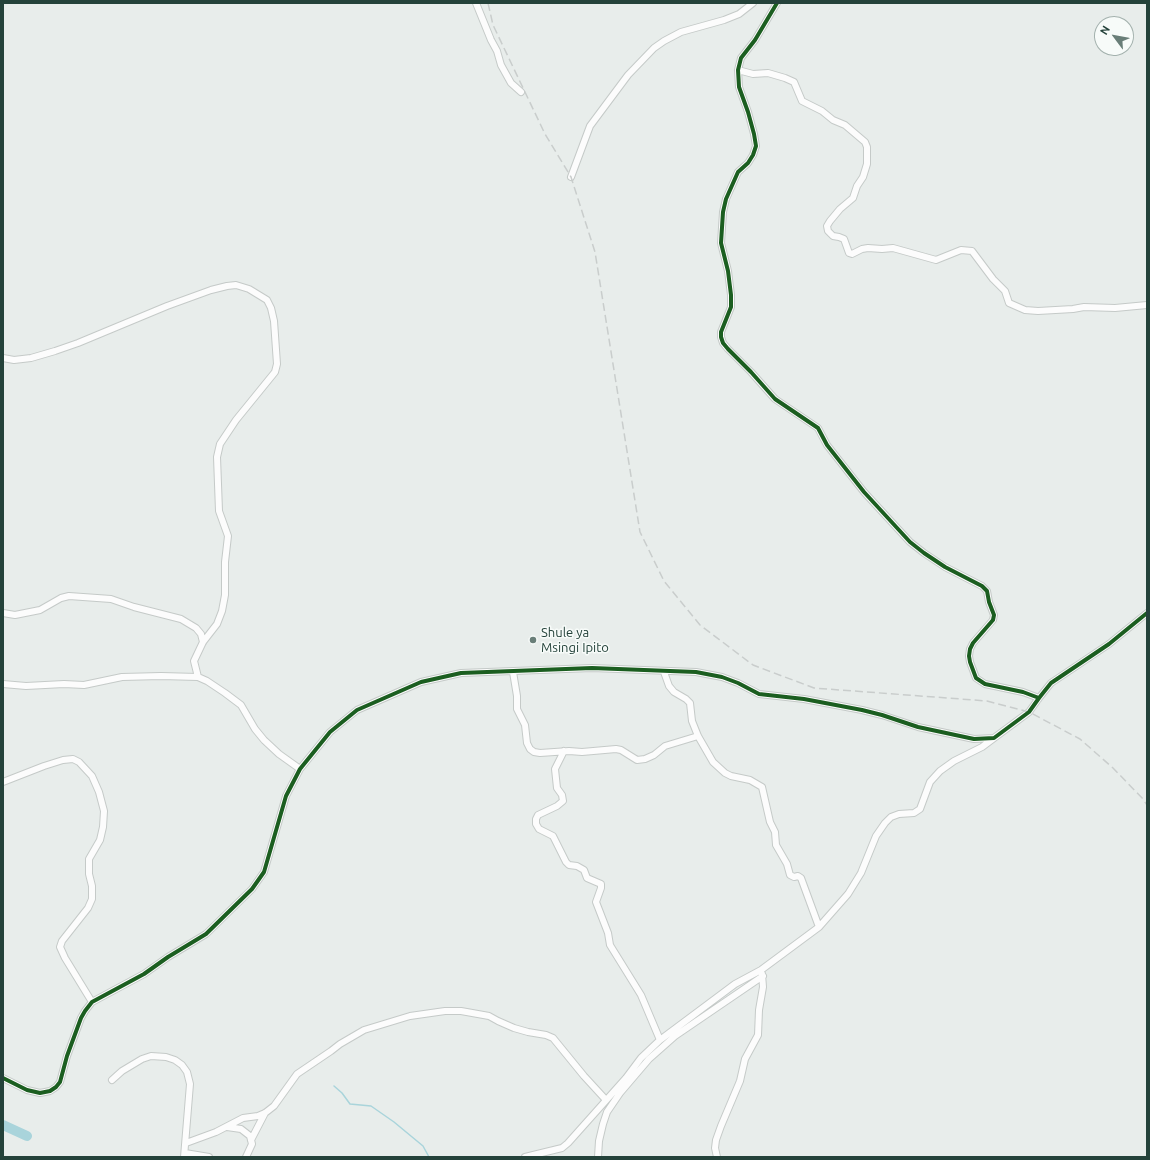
<!DOCTYPE html>
<style>
body{margin:0}
#map{position:relative;width:1150px;height:1160px;overflow:hidden;background:#e8edeb;font-family:Ubuntu,sans-serif}
canvas{display:block}
.frame{position:absolute;inset:0;border:4px solid #24423a;pointer-events:none}
.north{position:absolute;left:1094px;top:16px;width:40px;height:40px;box-sizing:border-box;background:#f7fbf9;border:1px solid #a3b1ad;border-radius:50%;rotate:302deg;font-size:11px;font-weight:700;line-height:16px;text-align:center;color:#24423a}
.north::after{content:'';display:block;margin:auto;width:14px;height:18px;background:#697e78;clip-path:polygon(50% 0,100% 100%,50% 72%,0 100%)}
</style>
<div id="map">
<canvas width="1150" height="1160"></canvas>
<div class="frame"></div>
<div class="north">N</div>
</div>
<script>
const c = document.querySelector('canvas').getContext('2d');
c.lineJoin = 'round';
const poly = rows => new Path2D(rows.map(r => 'M' + r).join(''));
function stroke(path, color, width, dash) { c.strokeStyle = color; c.lineWidth = width; c.lineCap = dash ? 'butt' : 'round'; c.setLineDash(dash || []); c.stroke(path); }
function label(font, color, halo, rows, align = 'center') {
  c.font = font + ' Ubuntu,sans-serif'; c.lineWidth = 3; c.setLineDash([]); c.textBaseline = 'middle'; c.strokeStyle = halo; c.fillStyle = color; for (const [text, x, y, turn = 0] of rows) {
    c.save(); c.translate(x, y); c.rotate((+turn || 0) * Math.PI / 180); c.textAlign = isNaN(turn) ? turn : align; if (halo) c.strokeText(text, 0, 0); c.fillText(text, 0, 0); c.restore();
  }
}
const stream = poly([
 [334,1086,342,1093,350,1104,371,1106,394,1122,423,1146,429,1157]
]);
const river = poly([
 [3,1125,27,1136]
]);
const street = poly([
 [476,3,491,40,497,51,501,65,511,83,521,92],
 [777,3,755,40,741,58,738,70,739,87,748,112,754,134,756,146,753,155,748,163,738,172,726,199,723,212,721,243,728,271,731,295,731,307,721,332,721,337,723,343,728,349,751,372,775,399,818,428,827,445,864,492,910,542,924,553,945,567,982,586,987,591,989,602,994,615,993,620,973,643,970,649,969,656,970,662,976,678,985,684,1023,692,1039,698],
 [738,70,753,74,768,73,785,78,794,82,802,101,822,111,833,120,845,125,865,142,867,147,867,164,863,177,857,186,853,198,840,209,830,221,827,226,828,231,833,236,839,237,844,239,849,253,852,254,862,249,868,248,882,249,893,248,936,260,961,250,972,251,993,279,1005,291,1009,303,1025,310,1038,311,1073,309,1084,307,1115,308,1147,305],
 [571,177,590,126,628,75,654,48,664,41,681,32,724,20,739,14,753,3],
 [3,358,14,360,31,358,55,351,78,343,167,306,211,290,227,286,236,285,249,289,267,300,271,308,274,321,277,364,275,372,236,420,220,444,217,457,219,511,228,536,225,562,225,595,222,611,217,624,203,642,194,661,198,677],
 [3,613,15,615,40,610,61,598,69,596,111,599,134,607,181,619,196,628,201,634,203,642],
 [513,672,517,696,517,709,525,725,527,743,530,749,534,752,540,753,569,751,582,752,616,749,621,750,637,760,645,759,654,755,665,746,698,736],
 [664,672,669,686,674,692,686,699,690,703,692,721,698,736,713,762,725,773,731,776,750,780,762,787,770,822,775,832,776,845,787,864,790,875,794,877,798,876,801,878,819,927],
 [3,684,26,686,64,684,84,685,122,677,161,676,198,677,207,681,225,693,241,705,255,729,264,740,279,754,300,769],
 [564,751,555,769,557,788,562,795,563,801,557,806,538,815,536,819,536,824,539,829,553,836,566,862,569,865,577,866,584,870,587,878,601,884,601,888,596,902,608,933,610,945,641,995,660,1040],
 [3,782,44,766,63,760,73,759,79,762,92,776,99,792,104,811,103,827,100,840,89,859,89,874,92,886,92,899,88,908,62,941,60,947,65,958,92,1002],
 [3,1078,27,1090,40,1093,50,1091,56,1087,60,1082,67,1056,81,1018,85,1011,92,1002,144,974,168,957,206,934,252,889,264,872,286,796,300,769,330,732,357,710,421,682,461,673,592,668,696,672,722,677,738,683,759,694,804,699,862,710,882,715,918,727,974,739,994,738,1029,712,1039,698,1051,683,1109,644,1147,613],
 [112,1080,122,1071,142,1059,151,1056,166,1057,175,1060,182,1065,187,1072,190,1084,184,1157],
 [227,1127,241,1129,250,1136,252,1144,246,1157],
 [251,1140,265,1113],
 [186,1143,216,1132,243,1118,258,1116,265,1113,274,1106,297,1074,331,1051,340,1044,364,1030,410,1016,445,1011,461,1011,489,1016,498,1021,514,1028,528,1032,546,1035,553,1038,584,1076,606,1100],
 [185,1153,209,1157],
 [525,1157,562,1148,568,1143,626,1078,641,1058,660,1040,735,984,761,970,819,927,848,894,861,873,876,836,885,823,891,817,899,814,914,813,920,809,930,782,940,771,954,761,982,747,994,738],
 [598,1157,599,1141,603,1124,607,1112,620,1093,649,1059,675,1036,763,976],
 [717,1157,715,1148,716,1140,721,1126,740,1081,745,1059,758,1035,759,1010,763,987,762,974]
]);
const rail = poly([
 [488,3,493,25,545,134,571,177,595,252,640,532,664,581,700,625,753,665,814,688,987,701,1029,712,1080,739,1113,768,1143,799,1147,805]
]);
const cycleway = poly([
 [777,3,755,40,741,58,738,70,739,87,748,112,754,134,756,146,753,155,748,163,738,172,726,199,723,212,721,243,728,271,731,295,731,307,721,332,721,337,723,343,728,349,751,372,775,399,818,428,827,445,864,492,910,542,924,553,945,567,982,586,987,591,989,602,994,615,993,620,973,643,970,649,969,656,970,662,976,678,985,684,1023,692,1039,698],
 [3,1078,27,1090,40,1093,50,1091,56,1087,60,1082,67,1056,81,1018,85,1011,92,1002,144,974,168,957,206,934,252,889,264,872,286,796,300,769,330,732,357,710,421,682,461,673,592,668,696,672,722,677,738,683,759,694,804,699,862,710,882,715,918,727,974,739,994,738,1029,712,1039,698,1051,683,1109,644,1147,613]
]);
const markers = [
 [533,640,4,"#697e78"]
];
const poiNames = [
 ["Shule ya",541,633],
 ["Msingi Ipito",541,648]
];
stroke(stream, '#a9d4db', 1.5);
stroke(river, '#a9d4db', 10);
stroke(street, '#c5cac8', 8);
stroke(street, '#fcfcfc', 6);
stroke(rail, '#c9cdcc', 1.5, [8, 4]);
stroke(cycleway, '#1b5e20', 4);
for (const [x, y, r, color] of markers) { const dot = new Path2D(); dot.arc(x, y, r, 0, 2 * Math.PI); c.fillStyle = color; c.fill(dot); stroke(dot, '#f7fbf9', 1.5); }
label('13px', '#24423a', '#f7fbf9', poiNames, 'left');
</script>
